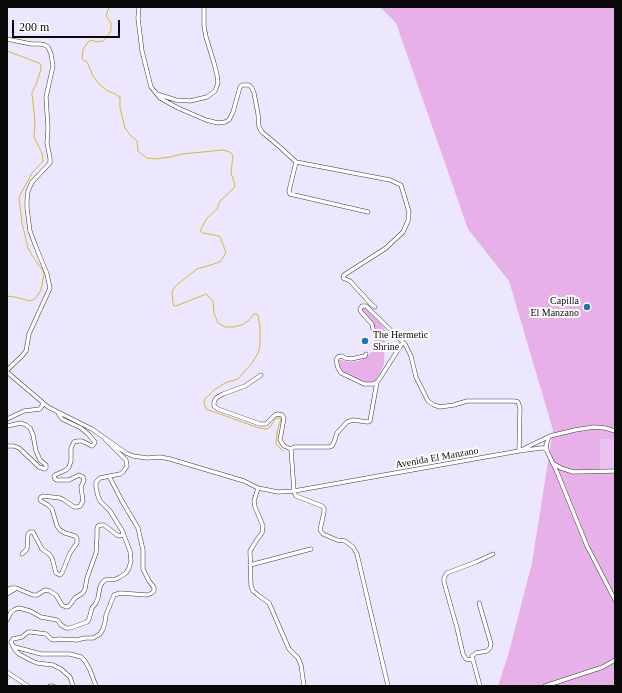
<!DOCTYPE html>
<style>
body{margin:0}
#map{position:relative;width:622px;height:693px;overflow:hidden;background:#ede6ff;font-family:"Times New Roman",serif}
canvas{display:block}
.frame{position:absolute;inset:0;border:8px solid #090909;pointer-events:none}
.scale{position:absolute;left:12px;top:20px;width:108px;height:18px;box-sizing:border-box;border:2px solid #090909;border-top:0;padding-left:5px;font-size:12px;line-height:14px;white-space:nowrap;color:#090909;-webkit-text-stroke:3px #fff;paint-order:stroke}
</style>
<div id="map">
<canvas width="622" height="693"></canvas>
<div class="frame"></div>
<div class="scale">200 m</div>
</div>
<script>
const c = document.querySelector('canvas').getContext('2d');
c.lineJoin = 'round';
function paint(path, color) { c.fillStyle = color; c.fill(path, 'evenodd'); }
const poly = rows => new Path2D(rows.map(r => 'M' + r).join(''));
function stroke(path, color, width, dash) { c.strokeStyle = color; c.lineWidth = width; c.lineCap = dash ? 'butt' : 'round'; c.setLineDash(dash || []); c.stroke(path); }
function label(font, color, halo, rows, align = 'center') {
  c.font = font + ' "Times New Roman",serif'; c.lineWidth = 4; c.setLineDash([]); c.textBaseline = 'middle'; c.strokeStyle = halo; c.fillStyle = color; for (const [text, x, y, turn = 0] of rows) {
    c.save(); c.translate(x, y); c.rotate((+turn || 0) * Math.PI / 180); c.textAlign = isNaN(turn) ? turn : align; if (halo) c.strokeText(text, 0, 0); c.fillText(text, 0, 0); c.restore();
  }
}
const green = poly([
 [380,7,615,7,615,686,498,686,509,652,532,563,553,430,509,281,468,229,396,23],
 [364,308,366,309,382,324,385,330,385,333,384,364,381,371,376,380,368,383,359,381,341,371,339,369,337,359,348,362,359,361,370,354,373,351,374,344,374,329,362,312,362,309]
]);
const pitch = poly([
 [600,439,615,439,615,469,600,469]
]);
const stream = poly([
 [109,7,106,16,111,23,111,30,109,34,103,41,97,42,91,40,88,42,83,50,82,58,83,60,87,62,93,76,99,84,108,91,115,94,120,97,120,108,125,128,131,136,137,141,138,151,147,158,155,159,170,157,182,154,213,151,223,150,230,152,233,155,231,173,235,185,234,188,221,200,218,205,218,208,207,218,201,229,201,232,203,233,219,236,221,239,225,250,226,252,225,254,221,261,217,263,197,269,178,284,174,288,172,292,173,303,174,306,176,306,206,294,213,301,214,313,218,323,225,327,233,327,242,325,248,321,254,314,257,314,258,315,260,327,260,345,258,353,252,363,238,379,225,383,214,390,205,399,204,403,206,409,259,428,267,429,270,427,276,418,279,418,281,419,277,432,276,444,283,451],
 [7,51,39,63,41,65,41,69,36,85,32,92,32,94,35,121,34,137,42,153,43,161,32,173,20,195,19,198,22,223,28,248,33,257,43,271,44,274,41,290,35,299,30,301,15,297,7,296]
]);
const street = poly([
 [139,7,138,18,142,51,151,87,160,98,178,108,206,120,218,123,225,122,229,120,233,112,240,87,242,85,249,85,252,88,254,93,258,114,259,127,262,132,281,148,296,162,390,180,401,185,409,212,408,221,403,232,386,248,344,275,343,278,350,281,371,304,375,307],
 [7,39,31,44,40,44,45,45,48,47,51,54,53,66,46,97,48,128,47,143,50,158,50,163,32,182,28,191,27,200,27,208,30,231,36,247,47,274,50,288,29,334,26,351,22,356,7,370],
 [157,94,176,100,190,101,207,97,215,91,218,83,217,75,214,63,206,37,204,26,204,7],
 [296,162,289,191,290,194,368,212],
 [373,329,372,324,361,312,360,309,362,306,366,306,405,344,411,356,416,377,428,401,434,405,440,407,454,405,467,401,514,401,518,402,520,408,519,451,541,448,544,448,547,451,557,472,587,546,615,600],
 [366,354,365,356,351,359,345,358,342,356,338,357,336,360,338,368,341,373,364,384,373,384,377,382,380,378,403,342],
 [7,372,48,407,92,429,126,453,133,456,147,458,160,457,170,459,244,481,258,488,278,492,294,491,519,451,550,436,575,430,594,427,605,428,615,431],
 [261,375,245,386,223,394,216,398,214,402,214,406,218,409,260,424,266,424,275,415,278,414,282,415,284,418,280,440,284,446,291,449,294,447,329,447,332,446,334,442,337,433,347,422,353,420,368,422,370,421,377,382],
 [7,419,24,411,40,409,43,404],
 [7,426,21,423,26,425,30,428,33,435,36,451,40,460,46,465,46,468,45,469,39,467,19,448,14,446,7,446],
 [291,449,294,491,295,494,296,496,322,506,324,508,324,512,320,530,323,534,337,540,345,541,353,547,357,554,388,686],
 [547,450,546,445,549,437],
 [554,464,561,468,573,472,615,471],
 [258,488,254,501,255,507,263,526,262,533,256,541,250,551,251,586,253,591,258,595,269,603,289,649,298,658,301,665,304,686],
 [22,554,27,549,28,534,30,532,33,532,34,534,42,549,49,554,52,558,56,573,60,575,62,573,70,553,77,543,77,538,75,536,65,533,60,530,57,526,52,509,48,505,41,501,40,499,41,497,43,496,60,498,64,500,74,507,77,507,80,506,83,501,81,487,84,480,83,477,79,475,69,480,57,480,55,479,54,476,55,475,66,470,69,467,71,461,71,448,74,442,78,441,82,441,92,446,94,444,95,442,88,434,81,428,62,419,58,413],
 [250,565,311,549],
 [7,590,11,588,16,588,33,595,37,595,45,590,50,591,56,595,62,605,66,607,69,606,75,598,83,593,85,589,87,578,96,553,97,537,97,529,98,526,101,525,104,525,117,535,120,536,122,535,123,532,110,511,100,501,98,496,96,488,96,482,100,478,120,474,123,472,127,466,126,460,105,439],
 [7,594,15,589],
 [479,603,491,644,490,648,487,651,476,653,472,656,473,660,480,686],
 [7,620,11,612,14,610,18,608,23,609,30,611,41,617,57,620,59,622,61,625,66,628,70,628,87,622,89,619,92,608,96,603,98,598,100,587,102,583,105,580,116,579,120,577,126,573,129,568,131,561,130,551,123,533],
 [13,646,15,650,19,654,30,660,37,663,53,665,61,669,70,677,73,686],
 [473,660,466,659,463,654,457,628,444,582,444,578,445,576,447,573,476,562,493,554],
 [7,672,28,686],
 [50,686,53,686],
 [96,686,90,670,85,661,81,657,70,654,41,654,15,647,13,646,11,642,13,639,22,637,28,632,31,632,46,634,51,639,54,640,59,639,77,640,85,638,93,638,100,634,103,629,105,622,106,615,114,595,120,593,147,595,152,593,154,591,154,588,153,586,149,581,143,569,143,550,138,528,122,501,109,476],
 [545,686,603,667,615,660]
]);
const markers = [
 [587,307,4,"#2076bb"],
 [365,341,4,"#2076bb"]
];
const poiNames = [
 ["Capilla",579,301],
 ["El Manzano",579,313],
 ["The Hermetic",373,335,"left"],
 ["Shrine",373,347,"left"]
];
const streetNames = [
 ["Avenida El Manzano",437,458,-10]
];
paint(green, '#e7b0e9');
paint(pitch, '#e9c2f0');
stroke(stream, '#d0be2f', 1);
stroke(street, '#3c3c3c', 4.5);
stroke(street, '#fff', 3.5);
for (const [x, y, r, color] of markers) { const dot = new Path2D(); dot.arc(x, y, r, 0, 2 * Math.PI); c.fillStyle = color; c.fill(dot); stroke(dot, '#fff', 1.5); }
label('10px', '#090909', '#fff', poiNames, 'right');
label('10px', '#090909', '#fff', streetNames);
</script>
